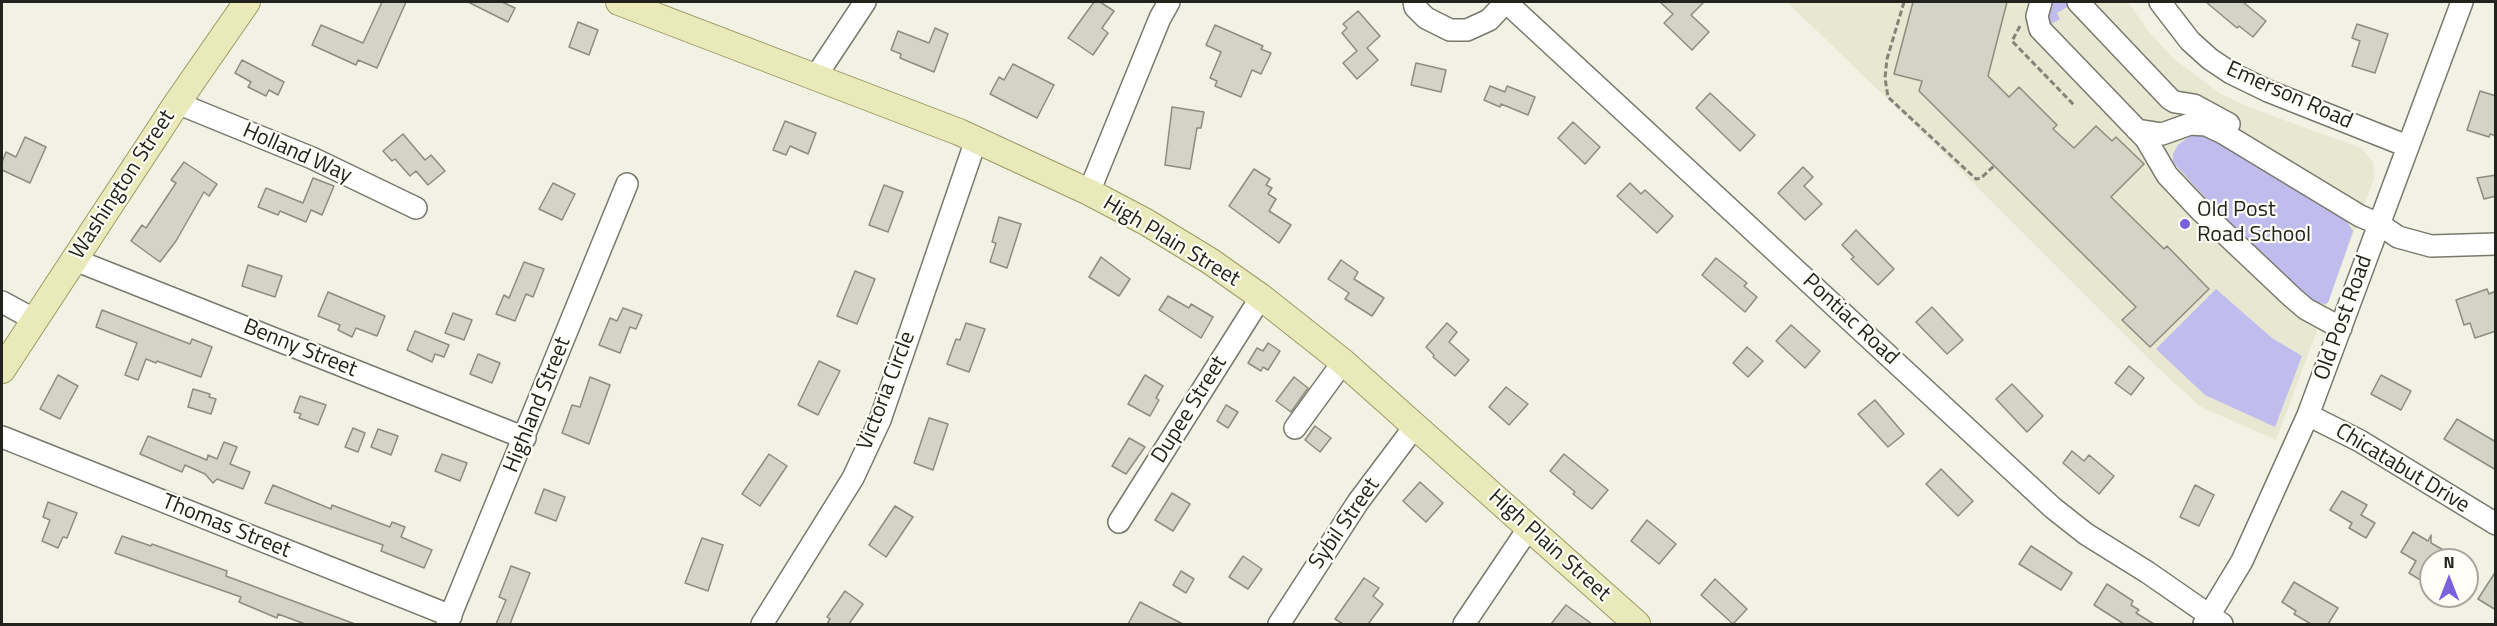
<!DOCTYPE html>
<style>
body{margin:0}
#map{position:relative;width:2497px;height:626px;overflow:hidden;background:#f2f2e4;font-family:"Titillium Web",sans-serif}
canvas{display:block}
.frame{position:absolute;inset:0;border:3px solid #23231e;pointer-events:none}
.north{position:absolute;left:2419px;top:548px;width:60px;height:60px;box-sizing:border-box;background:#fffff7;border:2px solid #a7a7a0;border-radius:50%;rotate:0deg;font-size:16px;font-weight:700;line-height:24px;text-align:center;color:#23231e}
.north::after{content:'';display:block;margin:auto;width:21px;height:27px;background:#7a60db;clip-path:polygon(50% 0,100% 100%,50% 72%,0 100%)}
</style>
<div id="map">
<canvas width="2497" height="626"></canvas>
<div class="frame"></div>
<div class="north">N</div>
</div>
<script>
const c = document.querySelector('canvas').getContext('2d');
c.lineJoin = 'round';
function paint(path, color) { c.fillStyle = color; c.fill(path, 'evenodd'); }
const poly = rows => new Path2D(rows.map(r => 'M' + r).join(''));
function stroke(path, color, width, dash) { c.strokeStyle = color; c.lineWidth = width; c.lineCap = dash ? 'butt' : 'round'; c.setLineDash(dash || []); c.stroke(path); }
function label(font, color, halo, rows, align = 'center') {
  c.font = font + ' "Titillium Web",sans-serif'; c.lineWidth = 4.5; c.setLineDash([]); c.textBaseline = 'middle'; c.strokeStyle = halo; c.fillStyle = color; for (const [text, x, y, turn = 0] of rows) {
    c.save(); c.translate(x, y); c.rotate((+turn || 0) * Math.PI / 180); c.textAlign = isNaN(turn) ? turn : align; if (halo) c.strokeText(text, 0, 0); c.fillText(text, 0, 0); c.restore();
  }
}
const built = poly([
 [1787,2,2128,2,2149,32,2174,59,2221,94,2251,108,2361,148,2373,162,2374,179,2276,440,2201,407,2159,369,1935,145]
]);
const green = poly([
 [2055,2,2066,2,2069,6,2057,13,2060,19,2049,25,2044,21,2051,4],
 [2201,132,2343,216,2353,231,2328,303,2324,304,2314,302,2256,254,2173,162,2173,154,2178,145,2190,136],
 [2216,289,2272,338,2302,356,2275,427,2205,395,2156,349]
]);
const building = poly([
 [382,2,406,2,377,68,358,60,356,65,312,45,321,25,363,43,382,2],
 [468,2,502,2,515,8,508,22,468,2],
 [1094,2,1100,2,1114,11,1102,28,1108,33,1093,55,1068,38,1094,2],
 [1660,2,1704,2,1691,15,1709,32,1692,50,1664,23,1673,14,1660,2],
 [1913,2,2007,2,1988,76,2009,97,2019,87,2057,125,2053,129,2074,148,2096,126,2112,141,2116,137,2144,164,2111,197,2164,249,2167,246,2209,289,2150,347,2122,320,2136,307,1919,91,1922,81,1894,74,1913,2],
 [2206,2,2243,2,2266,21,2253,37,2239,26,2237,28,2206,2],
 [1358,11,1380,36,1367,48,1378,60,1357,79,1343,63,1357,51,1342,33,1347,28,1343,24,1358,11],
 [578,22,598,30,589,55,569,47,578,22],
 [2357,24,2388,34,2375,73,2352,66,2360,41,2352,38,2357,24],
 [1215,25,1263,46,1261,49,1271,53,1261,74,1252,70,1241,97,1215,86,1217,81,1210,78,1221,52,1206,45,1215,25],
 [935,28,948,34,934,72,900,58,901,54,891,50,898,31,929,43,935,28],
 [242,60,284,82,278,95,269,90,266,96,248,87,251,82,235,73,242,60],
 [1416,63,1446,70,1441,92,1411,85,1416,63],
 [1013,64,1054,85,1037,118,990,94,999,77,1004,80,1013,64],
 [1490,86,1505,92,1507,86,1535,97,1528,115,1501,104,1500,107,1484,100,1490,86],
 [2480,91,2496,96,2496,136,2490,134,2489,137,2467,130,2480,91],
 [1710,93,1755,135,1740,151,1696,108,1710,93],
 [1172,107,1204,112,1201,128,1197,128,1190,169,1165,165,1172,107],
 [785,121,816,133,808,154,790,146,786,155,773,150,785,121],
 [1573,122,1600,147,1585,164,1558,138,1573,122],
 [403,134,425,160,431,155,445,171,428,185,416,171,410,176,395,159,392,161,383,151,403,134],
 [25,137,46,147,30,183,2,170,2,162,6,152,16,157,25,137],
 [184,162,217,184,209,196,204,192,176,241,160,262,131,241,142,225,146,228,176,183,171,180,184,162],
 [1803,167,1813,177,1804,186,1822,204,1805,220,1778,193,1803,167],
 [1254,169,1270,179,1266,185,1272,188,1268,194,1276,199,1269,211,1291,225,1279,243,1229,206,1254,169],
 [2496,175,2496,196,2484,199,2477,178,2496,175],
 [313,178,334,186,322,215,311,210,306,222,280,211,278,215,258,207,266,188,303,203,313,178],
 [553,183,575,194,562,220,539,209,553,183],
 [1630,183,1641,194,1645,190,1673,216,1657,233,1617,196,1630,183],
 [884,185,903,192,888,232,869,225,884,185],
 [999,217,1021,224,1007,268,990,262,996,243,992,242,999,217],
 [1856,230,1894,269,1878,285,1851,259,1854,257,1842,245,1856,230],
 [1101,257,1130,279,1119,296,1089,277,1101,257],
 [1716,258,1747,283,1744,286,1757,297,1745,312,1702,275,1716,258],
 [1341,260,1358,272,1354,279,1384,298,1372,316,1345,299,1349,293,1328,279,1341,260],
 [524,262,544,269,533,297,526,294,515,321,496,314,504,295,509,298,524,262],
 [248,265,282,276,275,297,242,286,248,265],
 [855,271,875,279,857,324,837,316,855,271],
 [2487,289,2489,294,2496,291,2496,331,2475,338,2470,323,2464,325,2456,300,2487,289],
 [328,292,385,316,377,336,356,328,352,337,338,330,340,325,318,316,328,292],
 [1168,296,1189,308,1191,304,1213,317,1201,338,1159,310,1168,296],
 [1932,307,1963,340,1947,354,1916,322,1932,307],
 [623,308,642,315,636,329,630,327,620,353,599,345,610,318,617,321,623,308],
 [102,310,190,344,192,339,212,347,201,377,157,361,156,363,146,359,138,380,125,375,137,343,96,327,102,310],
 [453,313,472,320,464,340,445,333,453,313],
 [966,323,985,329,969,372,947,364,956,339,960,340,966,323],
 [1447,323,1457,332,1449,342,1469,360,1455,376,1433,357,1434,355,1426,347,1447,323],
 [1791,325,1820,351,1805,368,1776,341,1791,325],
 [415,331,449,345,444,357,435,354,432,362,407,350,415,331],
 [1268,343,1280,351,1268,370,1263,367,1261,371,1248,363,1257,348,1263,351,1268,343],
 [1747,347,1763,361,1748,377,1733,363,1747,347],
 [478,354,500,363,492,383,470,374,478,354],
 [819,361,840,371,818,415,798,405,819,361],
 [2129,366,2144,378,2131,395,2115,383,2129,366],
 [58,375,78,386,60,419,40,409,58,375],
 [1145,375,1163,386,1156,398,1159,400,1150,416,1128,404,1145,375],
 [2381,375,2411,391,2401,410,2371,394,2381,375],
 [590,377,610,385,589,444,562,433,572,405,580,407,590,377],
 [1294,377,1308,388,1291,412,1276,401,1294,377],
 [2012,384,2043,416,2027,432,1996,399,2012,384],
 [1506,387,1528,404,1509,425,1489,407,1506,387],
 [193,389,210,394,209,397,216,399,211,414,188,407,193,389],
 [300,396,326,405,318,425,299,418,301,414,294,412,300,396],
 [1875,400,1904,434,1888,447,1858,414,1875,400],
 [1226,405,1238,412,1228,428,1217,421,1226,405],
 [929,418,948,424,933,470,914,463,929,418],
 [2457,419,2496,442,2496,470,2444,439,2457,419],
 [1315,426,1331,438,1320,452,1305,440,1315,426],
 [353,428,365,433,358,452,345,447,353,428],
 [378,429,398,436,391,455,371,447,378,429],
 [148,436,207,460,208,455,217,459,224,442,237,447,230,464,250,472,243,489,217,479,213,483,205,474,185,465,182,472,140,454,148,436],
 [1129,438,1145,447,1126,474,1112,466,1129,438],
 [2072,451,2084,461,2089,455,2114,476,2099,494,2063,463,2072,451],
 [442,454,467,463,460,481,435,471,442,454],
 [769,454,787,466,760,506,742,494,769,454],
 [1564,454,1608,490,1592,509,1573,494,1575,492,1550,471,1564,454],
 [1941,469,1973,501,1958,516,1926,484,1941,469],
 [1420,482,1443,503,1426,522,1403,501,1420,482],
 [273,485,331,509,332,505,390,527,392,522,405,527,401,537,432,550,424,568,381,551,383,545,265,503,273,485],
 [2195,485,2214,495,2199,526,2180,517,2195,485],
 [544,489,565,497,556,521,535,513,544,489],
 [2342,491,2367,505,2361,515,2375,523,2366,538,2349,528,2352,523,2330,510,2342,491],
 [1172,493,1190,504,1173,531,1155,520,1172,493],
 [48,502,77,513,67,538,63,537,58,548,42,541,50,520,43,517,48,502],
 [895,506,913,517,886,557,869,545,895,506],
 [1647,520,1676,544,1659,564,1631,541,1647,520],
 [2413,532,2428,541,2431,535,2431,543,2461,560,2431,560,2431,570,2429,568,2422,581,2409,573,2416,561,2401,552,2413,532],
 [122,536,151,546,152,544,227,571,226,576,355,624,305,624,278,614,277,618,239,602,241,597,115,553,122,536],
 [702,538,723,545,708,591,685,583,702,538],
 [2031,546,2072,573,2061,590,2019,564,2031,546],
 [1243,556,1262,569,1248,589,1229,577,1243,556],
 [511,566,530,573,510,624,496,624,506,600,499,597,511,566],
 [1181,571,1194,579,1186,593,1173,585,1181,571],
 [2496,571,2496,610,2478,599,2496,571],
 [1364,578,1379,588,1373,596,1383,604,1368,624,1343,624,1335,619,1364,578],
 [1715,579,1747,609,1733,624,1701,595,1715,579],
 [2294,582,2338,608,2328,624,2311,624,2294,614,2296,611,2282,602,2294,582],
 [2107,584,2133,601,2131,605,2139,610,2136,613,2154,624,2124,624,2094,605,2107,584],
 [845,591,863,604,849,624,827,624,830,619,827,617,845,591],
 [1140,602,1163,614,1183,624,1128,624,1140,602],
 [1566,605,1592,624,1551,624,1566,605]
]);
const path = poly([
 [1904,2,1887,59,1885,78,1888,97,1976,179,1981,178,1994,166],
 [2020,26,2012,41,2074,105]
]);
const minor = poly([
 [1414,2,1415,7,1426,18,1450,30,1467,30,1489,20,1506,2],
 [1506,2,2053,508,2086,534,2147,572,2222,624],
 [2041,2,2037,16,2040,29,2146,139,2167,175,2200,210,2292,297,2306,309,2341,328],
 [2078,2,2170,99,2175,102,2194,105,2229,124],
 [2160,2,2190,41,2210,59,2231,73,2268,91,2407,146],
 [816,76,865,2],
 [177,103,312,158,416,208],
 [2137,130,2162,134,2190,124,2206,125,2223,133,2360,216,2379,224,2398,237,2431,246,2496,244],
 [1089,192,1160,18,1169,2],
 [75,260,525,438],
 [2,302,35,320],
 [2308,415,2360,441,2496,524],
 [1295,428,1343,362],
 [2,437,451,616],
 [1119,522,1261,297],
 [447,624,627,184],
 [762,624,853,478,880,420,976,140],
 [1279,624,1358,502,1415,426],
 [1464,624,1528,529],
 [2204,624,2242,561,2308,415,2462,2]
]);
const major = poly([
 [619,2,959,132,1089,192,1146,222,1210,261,1261,297,1343,362,1637,624],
 [2,370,177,103,247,2]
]);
const markers = [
 [2185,224,6,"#7a60db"]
];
const streetNames = [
 ["Emerson Road",2289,96,24],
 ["Holland Way",297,154,24],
 ["Washington Street",123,185,-57],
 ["High Plain Street",1171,242,31],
 ["Old Post Road",2344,318,-70],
 ["Pontiac Road",1850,320,43],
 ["Benny Street",300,349,22],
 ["Victoria Circle",887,391,-69],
 ["Highland Street",538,405,-68],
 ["Dupee Street",1190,410,-58],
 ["Chicatabut Drive",2402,469,31],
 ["Sybil Street",1345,524,-55],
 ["Thomas Street",226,527,22],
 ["High Plain Street",1549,546,42]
];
const poiNames = [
 ["Old Post",2197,211],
 ["Road School",2197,236]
];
paint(built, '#e7e7d2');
paint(green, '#c1bcee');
paint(building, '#d4d4c6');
stroke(building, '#8c8c7f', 1.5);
stroke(minor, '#78786c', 24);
stroke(major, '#9b9a66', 28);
stroke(path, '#83837a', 3, [6, 3]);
stroke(minor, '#fff', 21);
stroke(major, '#eae9ba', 26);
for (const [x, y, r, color] of markers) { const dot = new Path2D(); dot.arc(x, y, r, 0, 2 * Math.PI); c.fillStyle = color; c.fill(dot); stroke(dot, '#fffff7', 2); }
label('22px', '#23231e', '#fffff7', streetNames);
label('22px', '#23231e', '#fffff7', poiNames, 'left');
</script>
